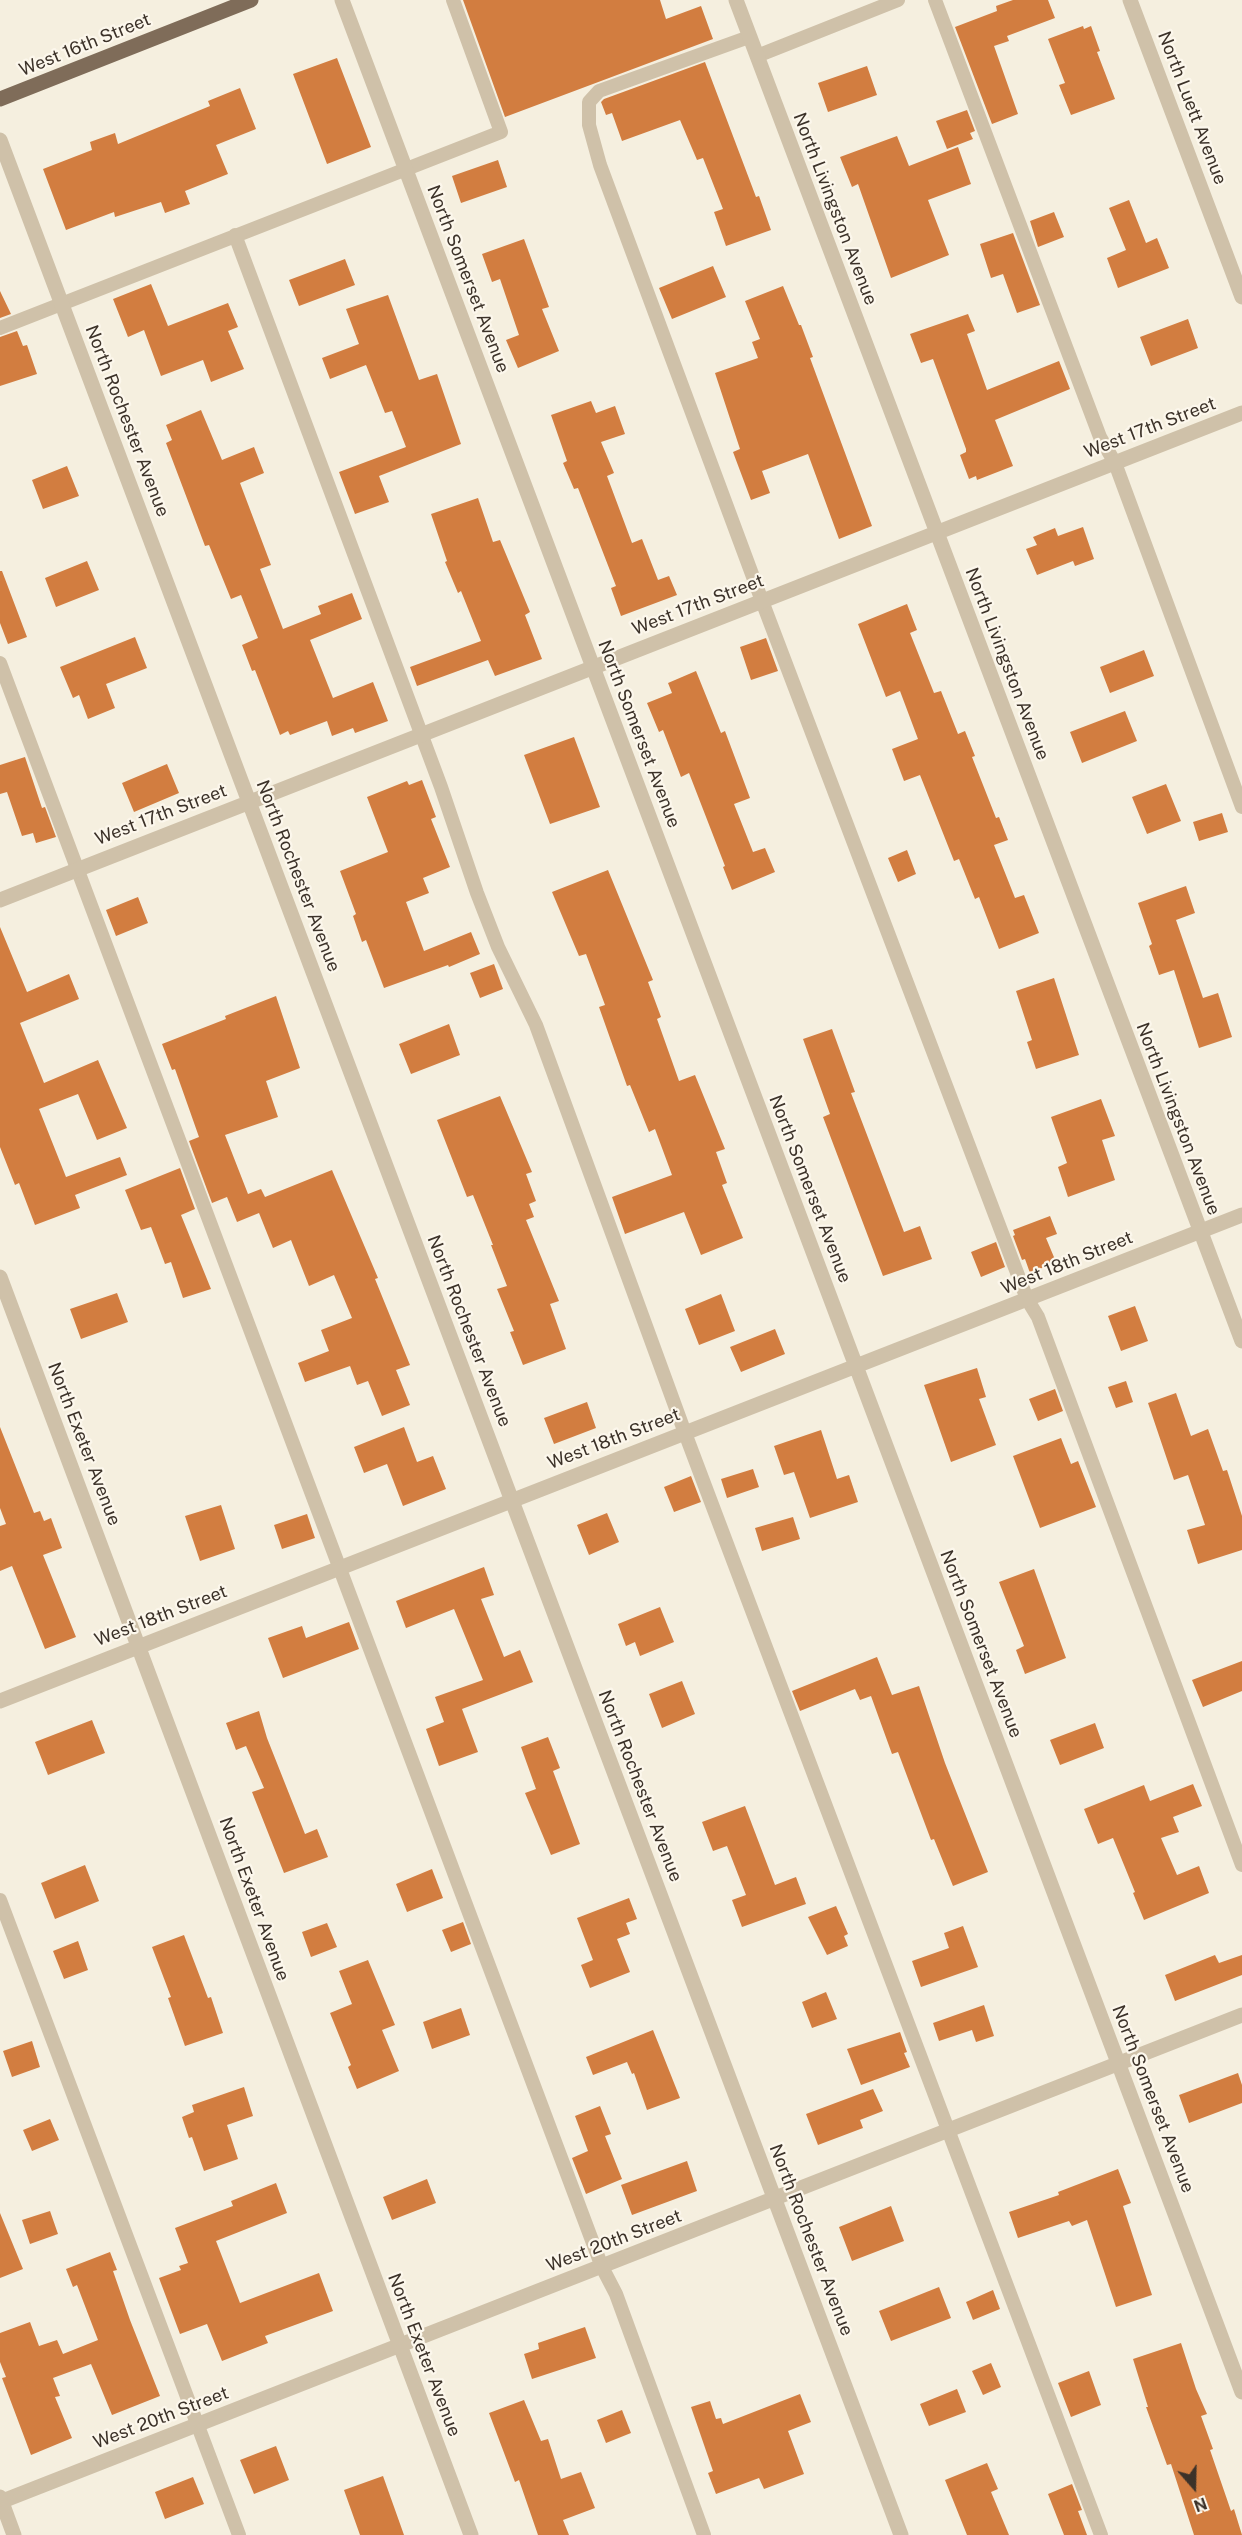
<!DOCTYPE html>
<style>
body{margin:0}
#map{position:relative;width:1242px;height:2535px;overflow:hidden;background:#f5efdf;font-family:"Public Sans",sans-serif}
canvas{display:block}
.north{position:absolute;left:1164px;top:2457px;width:60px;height:60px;-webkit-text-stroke:4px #fcf7ec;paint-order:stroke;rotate:160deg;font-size:16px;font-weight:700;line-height:24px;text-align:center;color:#3c3229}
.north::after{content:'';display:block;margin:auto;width:21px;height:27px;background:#3c3229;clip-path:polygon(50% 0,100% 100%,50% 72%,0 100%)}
</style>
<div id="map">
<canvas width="1242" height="2535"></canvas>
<div class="north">N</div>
</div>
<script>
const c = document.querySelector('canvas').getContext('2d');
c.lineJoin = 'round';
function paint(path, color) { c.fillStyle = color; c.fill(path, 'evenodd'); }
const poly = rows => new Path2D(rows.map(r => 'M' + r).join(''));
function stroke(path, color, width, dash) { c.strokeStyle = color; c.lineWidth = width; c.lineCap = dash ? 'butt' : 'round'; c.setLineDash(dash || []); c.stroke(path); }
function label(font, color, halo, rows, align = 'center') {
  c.font = font + ' "Public Sans",sans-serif'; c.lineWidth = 4.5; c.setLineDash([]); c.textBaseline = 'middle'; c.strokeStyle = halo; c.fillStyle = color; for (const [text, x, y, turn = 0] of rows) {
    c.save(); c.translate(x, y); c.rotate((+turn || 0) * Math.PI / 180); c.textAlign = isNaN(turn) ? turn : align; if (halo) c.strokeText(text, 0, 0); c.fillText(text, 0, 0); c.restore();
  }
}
const building = poly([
 [463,0,660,0,666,19,701,6,713,39,505,117],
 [1013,0,1048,0,1055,18,1007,36,1009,41,994,46,1018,114,992,124,955,27,997,11,996,6],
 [1083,26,1084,29,1091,26,1100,51,1097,52,1115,99,1071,115,1059,85,1065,83,1048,39],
 [337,58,371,147,327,164,293,74],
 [705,62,756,197,759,196,771,230,726,246,714,212,723,209,703,158,697,160,680,120,622,141,612,113,606,115,601,102,604,99],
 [867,66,877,95,828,112,818,83],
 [240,88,256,129,216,145,228,174,185,191,190,204,165,213,161,202,115,217,114,212,66,230,43,169,92,150,90,142,115,133,118,144,210,106,208,101],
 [967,110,975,131,970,133,973,139,947,149,936,121],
 [897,136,909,166,958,147,971,184,928,200,949,255,891,278,858,184,852,187,840,157],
 [498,160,507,187,461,203,452,176],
 [1129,200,1146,243,1157,238,1169,268,1118,288,1107,258,1126,250,1109,208],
 [1054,212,1064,237,1038,247,1030,221],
 [1013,233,1040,305,1017,313,1003,274,991,278,980,244],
 [524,239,549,307,542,309,559,351,518,368,506,340,519,335,500,279,492,282,482,254],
 [345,259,355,285,299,306,289,280],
 [713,266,726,297,672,319,659,288],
 [151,284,168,326,228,303,238,327,228,331,244,369,211,382,203,360,161,376,144,330,128,337,113,299],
 [783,286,799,325,801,325,813,357,810,358,872,526,839,539,808,454,762,471,770,493,751,500,733,452,740,449,715,373,758,358,752,342,760,339,745,301],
 [0,291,11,314,0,318],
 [388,295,419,380,437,374,461,444,379,476,389,502,355,514,339,472,406,447,392,411,385,413,366,365,330,379,322,358,359,344,346,309],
 [968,314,975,331,967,334,987,390,1059,361,1070,389,995,420,1013,466,977,480,976,476,969,479,960,455,966,452,966,449,933,359,921,363,910,334],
 [1188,319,1198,348,1151,366,1140,337],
 [17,331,23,346,27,345,37,374,0,386,0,337],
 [591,401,596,413,615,406,625,434,601,442,614,473,607,476,632,543,642,539,658,580,669,576,677,595,621,616,611,588,616,586,578,488,574,489,563,463,567,461,551,415],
 [201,410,222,460,254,447,264,473,240,483,271,565,260,569,283,629,321,614,318,606,352,593,362,619,310,640,333,698,373,682,388,721,355,733,353,728,332,736,327,721,290,735,288,731,280,735,255,670,252,671,242,645,258,638,241,595,231,599,209,545,205,546,166,443,172,440,166,425],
 [67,466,79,496,43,509,32,480],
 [478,498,493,542,500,540,530,612,525,615,542,659,495,676,488,660,417,686,410,667,481,641,461,591,458,593,445,562,447,561,431,514],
 [1083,527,1094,559,1075,566,1073,561,1037,575,1026,549,1037,545,1033,537,1055,528,1058,536],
 [87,561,99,590,56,607,45,578],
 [0,571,2,571,27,637,8,644,0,623],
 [907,604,917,630,910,633,934,693,941,691,958,734,965,731,975,756,972,757,996,818,999,817,1008,840,994,845,1015,898,1024,895,1039,933,999,949,979,897,975,899,959,859,954,861,920,775,904,781,892,749,918,739,900,691,886,697,858,624],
 [135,637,147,668,106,684,115,708,88,719,79,695,73,698,60,667],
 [766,638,778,671,751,680,740,647],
 [1144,650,1154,676,1110,693,1100,667],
 [696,671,721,733,725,731,750,798,734,804,753,852,765,848,775,872,732,890,723,867,725,866,689,773,681,777,663,730,659,732,647,703,672,693,668,683],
 [1125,711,1137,741,1082,763,1070,732],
 [574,737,600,807,550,824,524,755],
 [25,757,42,808,45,807,56,837,36,843,33,833,22,836,7,792,0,794,0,765],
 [167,764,179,793,134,812,122,783],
 [422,780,436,817,431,819,450,867,423,878,429,893,406,902,424,951,471,932,480,954,449,967,448,965,384,988,366,940,362,942,353,916,356,914,340,871,388,852,367,797,407,781,409,785],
 [1166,784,1181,821,1147,834,1132,797],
 [1222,813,1228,832,1199,841,1193,822],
 [907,850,916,874,898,882,888,858],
 [608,870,653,980,648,982,661,1017,657,1019,679,1081,695,1075,725,1149,716,1152,727,1183,722,1185,743,1238,701,1255,684,1212,625,1234,612,1197,672,1175,655,1129,649,1132,630,1085,627,1086,599,1007,605,1005,586,954,579,956,552,892],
 [1186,886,1195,913,1176,920,1203,998,1218,993,1232,1037,1199,1048,1174,970,1159,975,1149,946,1152,944,1138,903],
 [138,897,148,923,116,936,106,910],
 [0,927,27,992,69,974,79,999,20,1023,44,1083,98,1060,127,1128,97,1140,78,1094,39,1109,66,1177,120,1157,127,1175,75,1195,80,1208,35,1225,19,1183,15,1185,0,1147],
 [494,964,503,989,480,998,470,973],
 [1054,978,1079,1055,1036,1069,1027,1042,1032,1040,1016,991],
 [276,996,300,1068,266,1081,278,1117,225,1135,248,1194,261,1189,265,1197,332,1170,378,1278,375,1279,410,1365,396,1370,410,1405,382,1416,368,1381,357,1385,350,1366,305,1382,298,1363,329,1351,321,1330,352,1318,334,1275,309,1286,291,1240,273,1248,259,1213,237,1222,227,1197,212,1203,189,1141,199,1137,175,1069,172,1070,162,1044,226,1019,225,1016],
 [449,1024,460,1055,411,1074,399,1044],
 [832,1029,855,1092,851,1093,904,1232,920,1226,932,1259,883,1276,823,1117,830,1114,803,1039],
 [500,1096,532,1172,526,1174,536,1201,529,1204,534,1217,526,1220,559,1301,550,1304,566,1349,523,1365,510,1332,514,1331,497,1289,507,1286,491,1245,493,1245,473,1195,467,1197,437,1120],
 [1101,1099,1115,1136,1102,1140,1115,1180,1068,1197,1058,1167,1067,1163,1051,1117],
 [180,1168,195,1209,181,1215,211,1289,183,1298,171,1262,165,1264,151,1227,141,1230,125,1190],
 [1050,1216,1057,1234,1046,1238,1056,1262,1030,1273,1025,1259,1022,1260,1013,1236,1015,1235,1013,1230],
 [996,1242,1005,1267,981,1277,971,1252],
 [117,1293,128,1322,81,1339,70,1309],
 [721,1294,735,1331,699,1345,685,1309],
 [1135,1306,1148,1341,1121,1351,1108,1316],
 [775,1329,785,1354,741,1372,730,1347],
 [977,1368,986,1397,979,1399,996,1445,951,1462,924,1385],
 [1126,1381,1133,1402,1116,1408,1108,1387],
 [1055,1389,1063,1411,1038,1421,1029,1399],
 [1176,1393,1191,1436,1208,1429,1223,1471,1227,1470,1242,1516,1242,1550,1198,1564,1187,1530,1205,1525,1188,1475,1174,1480,1148,1403],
 [587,1402,596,1428,554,1444,544,1418],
 [0,1427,34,1513,40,1511,44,1521,51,1518,62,1548,43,1555,76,1637,45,1649,12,1566,0,1571,0,1526,6,1524,0,1508],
 [404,1427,417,1462,433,1456,446,1489,403,1506,387,1464,364,1473,354,1447],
 [821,1430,837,1479,849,1475,858,1502,810,1518,794,1472,784,1475,774,1446],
 [1061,1438,1071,1464,1078,1461,1096,1507,1040,1528,1013,1456],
 [753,1469,759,1487,727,1498,721,1479],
 [691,1476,701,1502,674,1512,664,1487],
 [221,1505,235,1549,200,1561,185,1516],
 [607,1513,619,1542,589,1555,577,1525],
 [307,1514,315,1538,282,1549,274,1525],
 [793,1517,800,1539,762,1551,755,1528],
 [484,1567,494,1595,481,1599,504,1657,520,1650,533,1682,462,1709,478,1752,439,1766,426,1729,444,1722,435,1697,483,1680,454,1609,406,1628,396,1601],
 [1034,1569,1066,1658,1025,1674,1016,1650,1024,1646,999,1582],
 [660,1607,674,1642,640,1656,635,1642,626,1646,618,1624],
 [349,1622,359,1649,283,1678,268,1638,302,1626,306,1638],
 [877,1657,892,1695,919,1686,945,1763,988,1872,953,1886,934,1839,931,1840,898,1752,892,1754,871,1696,860,1700,855,1689,800,1711,792,1691],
 [1242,1661,1242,1691,1203,1707,1192,1680],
 [682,1681,695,1714,662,1728,649,1694],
 [259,1711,267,1738,305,1834,317,1829,328,1857,284,1873,252,1792,264,1788,246,1746,236,1750,226,1723],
 [92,1720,105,1753,48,1775,35,1742],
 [1095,1723,1104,1748,1060,1765,1050,1740],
 [548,1737,560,1768,553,1771,580,1844,551,1855,525,1793,536,1789,521,1747],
 [1193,1784,1202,1806,1173,1817,1179,1832,1161,1838,1177,1875,1199,1866,1209,1893,1144,1920,1133,1893,1135,1892,1113,1838,1098,1844,1084,1809,1144,1785,1150,1801],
 [745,1806,775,1885,796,1877,806,1904,742,1927,732,1900,746,1895,727,1846,713,1851,702,1822],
 [85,1865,99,1901,55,1919,41,1883],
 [432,1869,443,1898,407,1912,396,1884],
 [629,1898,637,1919,626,1923,630,1934,617,1939,630,1972,590,1988,581,1965,593,1960,577,1918],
 [836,1906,848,1934,844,1936,848,1946,827,1955,808,1917],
 [463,1922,471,1944,451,1952,442,1930],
 [327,1923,337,1947,311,1957,302,1932],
 [963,1926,978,1967,921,1987,912,1961,949,1948,944,1933],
 [184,1935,208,1998,211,1997,223,2033,185,2046,168,1998,171,1997,152,1947],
 [78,1941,88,1970,64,1979,53,1951],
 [1215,1955,1219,1963,1242,1955,1242,1975,1175,2001,1165,1975],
 [368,1960,395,2025,382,2030,399,2071,357,2089,348,2067,351,2065,330,2013,352,2004,339,1971],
 [826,1992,837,2019,812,2028,802,2002],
 [984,2005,994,2036,976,2042,972,2030,939,2041,933,2023],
 [461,2008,470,2035,432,2049,423,2022],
 [653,2030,680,2098,647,2110,634,2073,632,2074,627,2062,593,2075,586,2057],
 [900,2032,907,2052,904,2053,910,2067,861,2085,847,2049],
 [32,2041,40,2067,12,2077,3,2051],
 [1238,2073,1242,2085,1242,2103,1189,2123,1179,2095],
 [244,2087,253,2116,227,2125,238,2159,204,2171,192,2137,189,2138,182,2117,194,2112,192,2105],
 [873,2089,883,2111,860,2120,863,2128,818,2145,806,2114],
 [600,2106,611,2134,605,2136,622,2179,586,2194,572,2158,588,2151,575,2116],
 [50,2119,59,2140,32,2151,23,2130],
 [687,2161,697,2191,632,2215,621,2185],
 [1118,2169,1131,2203,1123,2206,1152,2295,1116,2307,1087,2220,1072,2226,1069,2221,1018,2238,1009,2212,1059,2195,1058,2192],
 [427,2179,436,2203,392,2220,383,2197],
 [276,2183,287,2213,216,2241,240,2303,319,2273,333,2311,265,2336,268,2343,222,2361,207,2324,180,2334,159,2278,181,2270,179,2266,188,2263,175,2228,233,2206,231,2201],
 [891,2206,904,2241,852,2261,839,2227],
 [50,2211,58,2234,30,2244,22,2220],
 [0,2213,23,2269,0,2278],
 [110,2252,117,2270,113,2271,130,2320,160,2396,112,2415,91,2364,53,2378,60,2396,55,2397,72,2438,31,2455,2,2378,6,2377,0,2362,0,2333,30,2322,39,2346,57,2340,63,2354,98,2340,77,2285,73,2287,66,2269],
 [939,2287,951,2318,891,2341,879,2311],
 [993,2290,1000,2309,973,2320,966,2302],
 [585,2327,596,2358,532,2379,524,2354,539,2349,538,2343],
 [1181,2343,1196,2389,1207,2414,1201,2416,1213,2449,1210,2450,1231,2511,1234,2509,1242,2535,1194,2535,1171,2464,1167,2465,1146,2407,1148,2407,1133,2359],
 [991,2363,1001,2387,983,2395,972,2371],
 [1089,2371,1101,2405,1071,2417,1058,2383],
 [957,2389,966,2412,929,2426,920,2404],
 [800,2394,811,2422,788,2431,804,2474,764,2489,759,2478,716,2494,708,2473,713,2471,691,2407,710,2401,716,2419,721,2418,723,2424],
 [524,2400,541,2441,548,2439,561,2479,581,2472,595,2508,563,2520,569,2535,538,2535,519,2480,515,2482,489,2413],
 [622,2410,631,2433,606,2443,597,2420],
 [276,2446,289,2480,254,2494,240,2460],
 [987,2463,998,2489,991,2492,1009,2535,967,2535,945,2480],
 [383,2476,404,2535,360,2535,344,2490],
 [193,2477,204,2504,165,2519,155,2492],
 [1072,2484,1082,2510,1078,2511,1087,2535,1064,2535,1048,2494]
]);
const lane = poly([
 [935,0,1100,437,1115,463,1242,807],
 [749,37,599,91,589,102,589,125,600,165,762,601,1027,1299,1038,1317,1242,1865],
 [757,56,898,0],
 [235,235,441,787,477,893,498,947,536,1025,685,1433,1101,2535],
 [0,328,501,132,453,0],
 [0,663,602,2267,616,2294,704,2535],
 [0,1900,239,2535]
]);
const street = poly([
 [342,0,1242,2392],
 [736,0,1242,1341],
 [1130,0,1242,297],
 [0,140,901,2535],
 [0,900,1242,413],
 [0,1277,471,2535],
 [0,1701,1242,1215],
 [0,2497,14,2535],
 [0,2502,1242,2015]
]);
const primary = poly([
 [0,99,251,0]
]);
const streetNames = [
 ["West 16th Street",85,45,-22],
 ["North Luett Avenue",1192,108,69],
 ["North Livingston Avenue",835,209,69],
 ["North Somerset Avenue",468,279,69],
 ["North Rochester Avenue",127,421,69],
 ["West 17th Street",1150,428,-21],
 ["West 17th Street",698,605,-21],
 ["North Livingston Avenue",1007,664,69],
 ["North Somerset Avenue",639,734,69],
 ["West 17th Street",161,815,-21],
 ["North Rochester Avenue",298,876,69],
 ["North Livingston Avenue",1178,1119,69],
 ["North Somerset Avenue",810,1189,69],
 ["West 18th Street",1067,1263,-22],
 ["North Rochester Avenue",469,1331,69],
 ["West 18th Street",614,1439,-21],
 ["North Exeter Avenue",84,1444,69],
 ["West 18th Street",161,1616,-21],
 ["North Somerset Avenue",981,1644,69],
 ["North Rochester Avenue",640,1786,69],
 ["North Exeter Avenue",254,1899,70],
 ["North Somerset Avenue",1153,2099,69],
 ["North Rochester Avenue",811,2240,69],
 ["West 20th Street",614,2241,-21],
 ["North Exeter Avenue",424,2355,69],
 ["West 20th Street",161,2418,-21]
];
paint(building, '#d27d40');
stroke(lane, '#cfc1a9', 14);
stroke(street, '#cfc1a9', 15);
stroke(primary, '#7f6c59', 15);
label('18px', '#3c3229', '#fcf7ec', streetNames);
</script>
